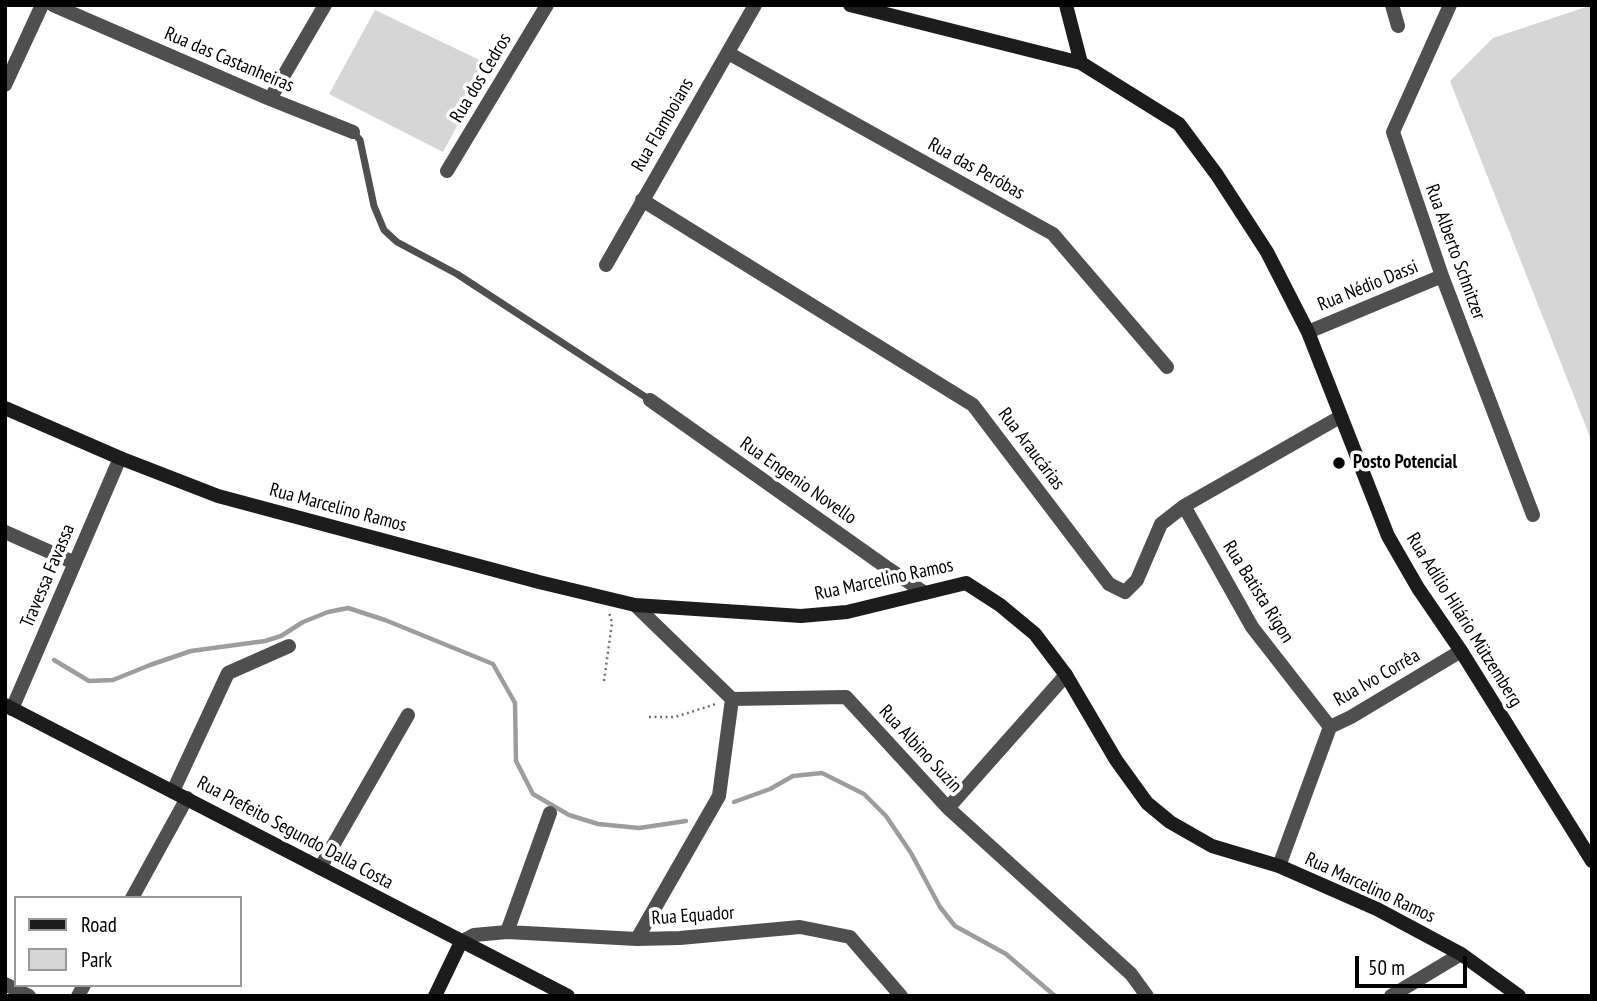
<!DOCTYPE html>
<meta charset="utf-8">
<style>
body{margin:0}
#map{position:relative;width:1597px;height:1001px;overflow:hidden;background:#fff;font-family:"PT Sans Narrow",sans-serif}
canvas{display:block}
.frame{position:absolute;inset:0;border:7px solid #000;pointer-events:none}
.legend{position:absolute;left:14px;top:896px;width:228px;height:91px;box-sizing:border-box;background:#fff;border:2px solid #999;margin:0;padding:9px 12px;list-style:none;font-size:21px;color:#000}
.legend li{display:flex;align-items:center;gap:14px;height:35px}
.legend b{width:35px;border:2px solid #999}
.scale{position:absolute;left:1355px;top:956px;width:112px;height:32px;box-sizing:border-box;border:4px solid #000;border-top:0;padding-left:9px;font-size:21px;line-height:24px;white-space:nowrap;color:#000;-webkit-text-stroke:5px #fff;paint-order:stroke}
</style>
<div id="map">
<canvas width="1597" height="1001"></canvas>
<div class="frame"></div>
<ul class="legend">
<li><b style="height:9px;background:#1c1c1c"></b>Road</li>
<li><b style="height:19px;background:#d6d6d6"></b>Park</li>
</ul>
<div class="scale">50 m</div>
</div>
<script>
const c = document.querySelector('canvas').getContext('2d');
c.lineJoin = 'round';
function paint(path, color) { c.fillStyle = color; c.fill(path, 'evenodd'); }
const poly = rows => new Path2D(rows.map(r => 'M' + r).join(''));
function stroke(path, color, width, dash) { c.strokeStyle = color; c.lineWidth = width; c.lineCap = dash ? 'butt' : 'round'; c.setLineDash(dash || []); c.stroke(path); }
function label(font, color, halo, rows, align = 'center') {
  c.font = font + ' "PT Sans Narrow",sans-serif'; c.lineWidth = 7; c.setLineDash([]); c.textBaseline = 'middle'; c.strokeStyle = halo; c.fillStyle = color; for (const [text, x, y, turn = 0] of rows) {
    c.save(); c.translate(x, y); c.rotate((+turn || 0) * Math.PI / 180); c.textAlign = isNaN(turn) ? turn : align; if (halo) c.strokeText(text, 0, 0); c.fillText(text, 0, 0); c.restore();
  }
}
const green = poly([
 [1592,5,1592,442,1450,81,1493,38],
 [375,10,490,65,443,152,329,94]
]);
const stream = poly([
 [54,660,89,681,113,680,150,665,191,651,265,641,281,636,303,622,328,612,348,608,385,620,493,664,515,703,516,761,533,794,569,815,598,824,639,828,686,821],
 [734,802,770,789,793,776,822,773,864,794,886,816,911,853,940,907,955,926,1006,954,1055,996]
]);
const path = poly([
 [604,681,612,623,609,612],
 [649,717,675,717,716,704]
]);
const lane = poly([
 [353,132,360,140,374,206,384,230,397,242,457,274,650,400]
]);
const street = poly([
 [53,5,270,99,353,132],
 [1392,5,1398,26],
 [1450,5,1393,132,1442,276,1533,515],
 [728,53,1053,234,1167,367],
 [5,85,42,5],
 [270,99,325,5],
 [447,171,547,5],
 [642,200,973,405,1109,584,1125,592,1137,580,1161,524,1184,506,1340,417],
 [606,265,755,5],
 [1308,332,1442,276],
 [650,400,886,567,925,593],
 [1184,506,1252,627,1330,727],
 [5,532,75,563],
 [635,605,732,699,846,697,948,808,1131,974,1147,996],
 [12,709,120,458],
 [173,791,228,673,289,646],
 [948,808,1066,675],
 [1279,866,1330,727,1351,717,1461,651],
 [320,868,408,715],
 [132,898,187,798],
 [507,932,550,813],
 [637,939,719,796,732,699],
 [461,942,474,935,507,932,637,939,680,938,800,927,850,937,901,996],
 [5,984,29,996],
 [78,996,84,985],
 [1391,996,1461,954]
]);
const secondary = poly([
 [850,5,1081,63,1179,124,1217,175,1267,252,1308,332,1388,536,1418,588,1461,651,1592,861],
 [1066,5,1081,63],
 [5,408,120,458,218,496,539,582,635,605,801,616,847,612,966,583,1000,605,1035,634,1066,675,1116,760,1147,803,1170,822,1212,846,1279,866,1377,909,1461,954,1519,996],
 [5,705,568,996],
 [435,996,461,942]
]);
const markers = [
 [1339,463,7,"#000"]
];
const streetNames = [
 ["Rua das Castanheiras",229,60,23],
 ["Rua dos Cedros",481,78,-59],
 ["Rua Flamboians",663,125,-60],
 ["Rua das Peróbas",976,169,29],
 ["Rua Alberto Schnitzer",1455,252,70],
 ["Rua Nédio Dassi",1368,286,-22],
 ["Rua Araucárias",1031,449,53],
 ["Rua Engenio Novello",798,481,35],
 ["Rua Marcelino Ramos",338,508,15],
 ["Travessa Favassa",48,576,-67],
 ["Rua Marcelino Ramos",884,580,-12],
 ["Rua Batista Rigon",1258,592,58],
 ["Rua Adílio Hilário Mützemberg",1464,620,58],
 ["Rua Ivo Corrêa",1377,678,-30],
 ["Rua Albino Suzin",920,749,47],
 ["Rua Prefeito Segundo Dalla Costa",295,833,28],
 ["Rua Marcelino Ramos",1370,888,25],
 ["Rua Equador",693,916,-4]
];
const poiNames = [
 ["Posto Potencial",1353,463]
];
paint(green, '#d6d6d6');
stroke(stream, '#9d9d9d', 4.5);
stroke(path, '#717171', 2.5, [2, 3.5]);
stroke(lane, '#4f4f4f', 7);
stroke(street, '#4f4f4f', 14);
stroke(secondary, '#1c1c1c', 14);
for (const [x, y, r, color] of markers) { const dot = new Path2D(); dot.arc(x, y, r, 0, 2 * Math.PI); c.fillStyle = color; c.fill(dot); stroke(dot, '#fff', 2.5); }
label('19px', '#000', '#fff', streetNames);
label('bold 19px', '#000', '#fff', poiNames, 'left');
</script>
